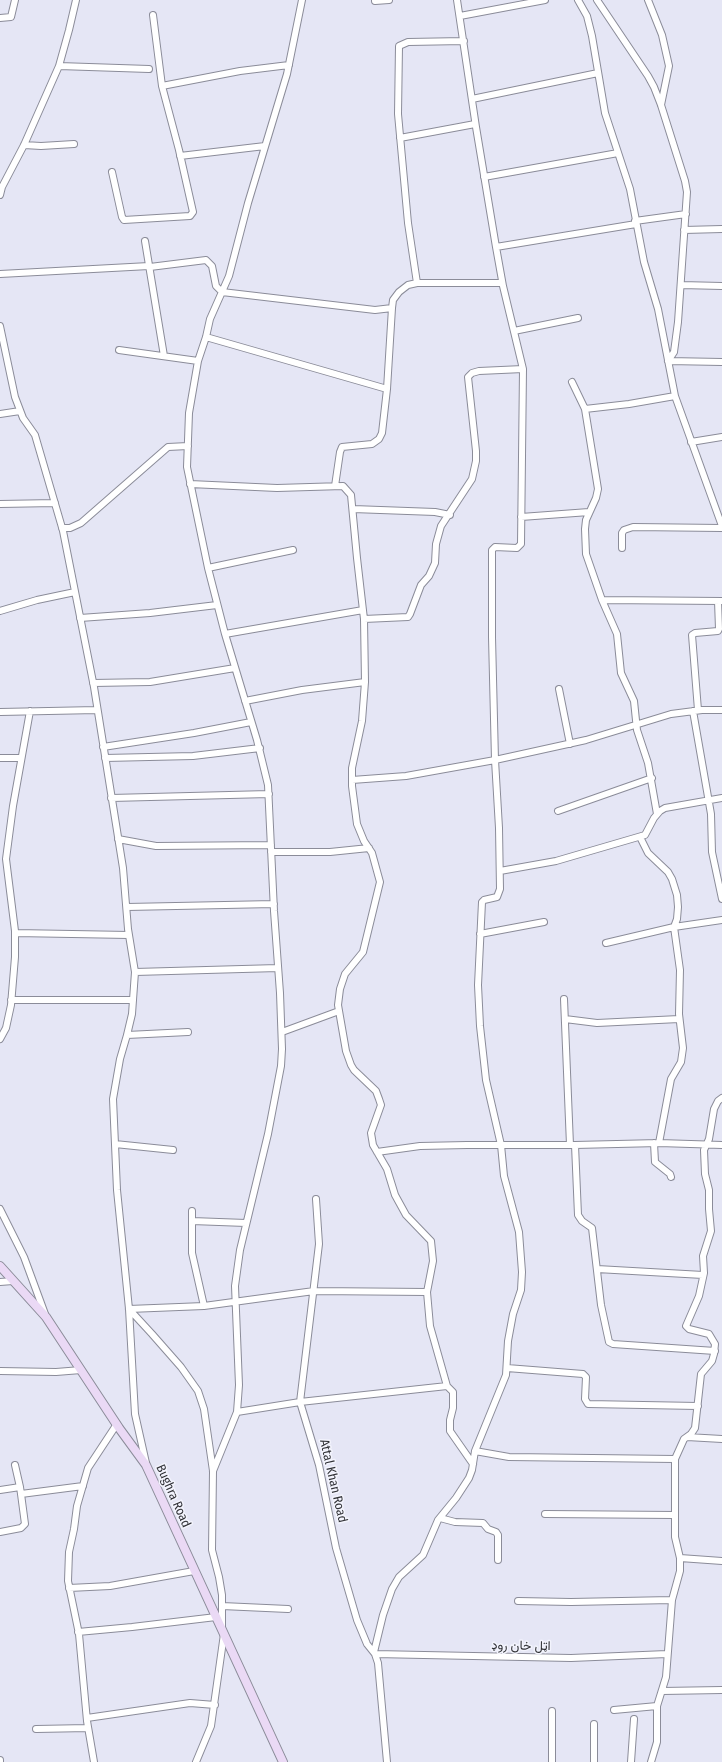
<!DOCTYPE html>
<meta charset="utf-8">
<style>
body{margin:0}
canvas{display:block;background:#e5e6f5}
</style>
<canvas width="722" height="1762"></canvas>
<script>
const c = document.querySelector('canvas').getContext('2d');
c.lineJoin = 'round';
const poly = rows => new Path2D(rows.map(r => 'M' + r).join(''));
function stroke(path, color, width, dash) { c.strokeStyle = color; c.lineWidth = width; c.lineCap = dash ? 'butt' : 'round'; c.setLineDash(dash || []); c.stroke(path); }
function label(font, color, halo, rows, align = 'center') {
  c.font = font + ' "Fira Sans Condensed",Vazirmatn,sans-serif'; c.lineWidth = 3; c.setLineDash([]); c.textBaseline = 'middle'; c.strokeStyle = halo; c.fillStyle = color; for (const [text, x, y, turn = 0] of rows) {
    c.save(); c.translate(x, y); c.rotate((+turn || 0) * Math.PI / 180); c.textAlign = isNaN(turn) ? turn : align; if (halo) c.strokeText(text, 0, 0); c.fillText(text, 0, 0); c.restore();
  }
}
const street = poly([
 [578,0,587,16,592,36,605,113,630,189,644,262,658,309,675,396,722,526],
 [597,0,648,76,654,87,661,105,685,181,687,192,678,322,674,352,668,361],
 [648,0,662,35,669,66,661,105],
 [375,1,389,0],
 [460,16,545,0],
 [0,18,11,17,15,0],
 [59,66,149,69],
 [162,86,240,71,289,65],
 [472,99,598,73],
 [400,138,475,124],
 [24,145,41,146,74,144],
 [180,156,265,146],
 [112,172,122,217,124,220,190,216,193,212,179,150,162,86,153,15],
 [484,177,618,153],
 [0,195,2,187,24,145,59,66,69,30,76,0],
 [635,221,686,214],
 [684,230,722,229],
 [145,241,164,356],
 [496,247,636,224],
 [150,267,206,260,212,266,216,286,222,292,375,310,392,308,393,300,399,292,408,285,417,283,502,283],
 [0,274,149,266],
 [417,283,408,223,398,114,399,46,408,42,464,41],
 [681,285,722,286],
 [0,326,15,397,23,418,35,435,63,531,94,687,123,868,128,929,135,972,132,1014,127,1035,120,1059,113,1099,117,1190,129,1309,135,1414,146,1463],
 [514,331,578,318],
 [206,337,387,389],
 [119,350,198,361],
 [668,361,722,362],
 [572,382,585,409],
 [675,396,629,404,585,409,598,489,596,498,586,520,585,529,586,554,602,600,722,601],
 [0,414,20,411],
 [691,442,722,437],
 [190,484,277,488,343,486,351,495,357,558,364,619,365,682,362,721,352,768,352,786,357,824,364,841,372,853,380,882,363,952,345,974,340,989,338,1005,346,1051,351,1065,354,1070,376,1091,379,1099,381,1105,371,1133,373,1145,387,1169,395,1195,406,1215,431,1241,433,1261,427,1292,430,1326,447,1386,453,1392,453,1408,450,1420,450,1431,473,1464],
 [335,486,340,452,342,447,372,444,379,439,382,433,387,389,392,308],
 [0,504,55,503],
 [353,509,435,512,450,515],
 [521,517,589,512],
 [62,528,70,528,81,523,168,447,188,446],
 [622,548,622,533,624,530,633,527,722,528],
 [208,568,293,550],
 [602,600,617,634,621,673,634,701,637,730,648,763,657,814],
 [0,611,37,600,75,592],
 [80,618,150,613,217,605],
 [364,619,408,617,410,614,421,585,429,576,435,563,436,544,441,526,472,479,476,461,476,451,468,377,472,373,479,371,523,369],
 [225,634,363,610],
 [93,683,150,682,235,668],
 [559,689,570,744],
 [245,701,302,690,365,682],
 [698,710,692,635,695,633,718,631,719,629,718,601],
 [693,711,711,814,712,852,722,899],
 [0,712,97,710],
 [103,747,194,733,251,722],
 [0,758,21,758],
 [105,758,193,756,260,748],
 [352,780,406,776,495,760,586,740,671,714,702,710,722,710],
 [111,798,269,794],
 [558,811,652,778],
 [640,837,648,853,668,872,672,879,677,895,678,907,677,919,674,927,680,970,679,1014,683,1048,681,1062,671,1079,659,1143],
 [118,839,156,846,271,845],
 [271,852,330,852,369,848],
 [500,871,556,861,645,835,654,818,660,811,665,808,722,798],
 [127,907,274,904],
 [15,933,129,935],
 [480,934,544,922],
 [606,943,674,927,722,920],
 [135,972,278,968],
 [564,999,570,1145],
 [11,1000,133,1000],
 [565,1019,597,1023,679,1019],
 [282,1032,339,1011],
 [127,1035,188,1032],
 [0,1039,6,1028,11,1005,15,957,15,931,6,859,13,806,30,711],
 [654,1143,655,1162,670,1174,671,1177],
 [115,1144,173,1150],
 [575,1145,578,1215,582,1221,592,1228,601,1305,609,1342,613,1344,715,1351],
 [377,1152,420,1146,467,1145,575,1145,659,1143,722,1145],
 [316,1199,319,1244,300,1402,319,1465,336,1548,357,1620,367,1644,375,1654,378,1663,387,1762],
 [0,1209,24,1257,45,1314],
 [192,1211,192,1253,204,1306],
 [192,1221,246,1223],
 [597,1269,703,1275],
 [0,1282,13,1281],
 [129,1309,152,1334,181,1367,198,1391,204,1409,213,1471,212,1550,219,1577,222,1595,222,1628],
 [129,1309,204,1306,314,1291,427,1292],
 [507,1368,583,1374,586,1377,585,1399,588,1404,698,1406],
 [0,1371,56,1372,81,1370],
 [237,1412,300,1402,447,1386],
 [687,1437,722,1439],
 [475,1451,509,1457,675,1459],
 [15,1465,20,1487],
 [213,1471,237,1412,239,1385,235,1286,240,1250,268,1134,281,1066,282,1049,280,993,274,911,268,785,257,740,225,634,208,568,187,467,189,413,198,361,206,337,210,319,229,276,248,203,287,74,302,0],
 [0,1490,20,1487,21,1494,83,1486],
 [545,1514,675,1515],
 [440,1518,455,1522,483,1523,488,1529,496,1532,498,1535,498,1560],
 [0,1532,21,1528,25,1524,21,1494],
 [680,1558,722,1561],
 [69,1588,110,1586,194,1571],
 [518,1601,571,1602,672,1600],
 [222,1606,288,1609],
 [78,1632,132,1627,216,1617],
 [374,1652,383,1615,392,1589,399,1577,423,1555,438,1520,456,1498,469,1478,472,1470,475,1451,506,1375,508,1341,513,1314,521,1290,522,1272,519,1232,504,1176,501,1145,486,1080,480,1026,478,985,482,902,484,900,497,897,500,889,499,828,495,760,492,637,492,550,495,547,517,548,521,544,523,369,503,286,496,247,476,127,457,0],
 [375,1654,571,1658,667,1654],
 [662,1691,722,1690],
 [614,1710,657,1706],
 [552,1711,552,1762],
 [87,1718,190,1703,215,1705],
 [594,1724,594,1762],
 [36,1729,88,1728],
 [0,1760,0,1762],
 [94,1762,87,1721,79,1634,68,1581,69,1552,74,1529,77,1506,88,1468,117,1424],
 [196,1762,211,1726,224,1634],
 [631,1762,634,1719],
 [651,1762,657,1742,657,1706,666,1677,672,1600,680,1571,680,1558,675,1537,675,1459,684,1439,691,1434,695,1428,701,1374,712,1361,714,1354,715,1344,709,1334,689,1329,686,1326,699,1296,704,1273,703,1256,711,1231,709,1209,709,1190,705,1174,704,1150,709,1139,714,1109,718,1101,722,1098]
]);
const secondary = poly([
 [0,1266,46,1317,119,1428,146,1465,283,1762]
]);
const streetNames = [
 ["Attal Khan Road",333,1481,77],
 ["Bughra Road",173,1496,66],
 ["اټل خان روډ",521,1646,1]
];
stroke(street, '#8b8c99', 8);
stroke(secondary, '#8b8c99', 10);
stroke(street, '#fff', 6);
stroke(secondary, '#ead9f5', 8);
label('13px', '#303136', '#f3f4fd', streetNames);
</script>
